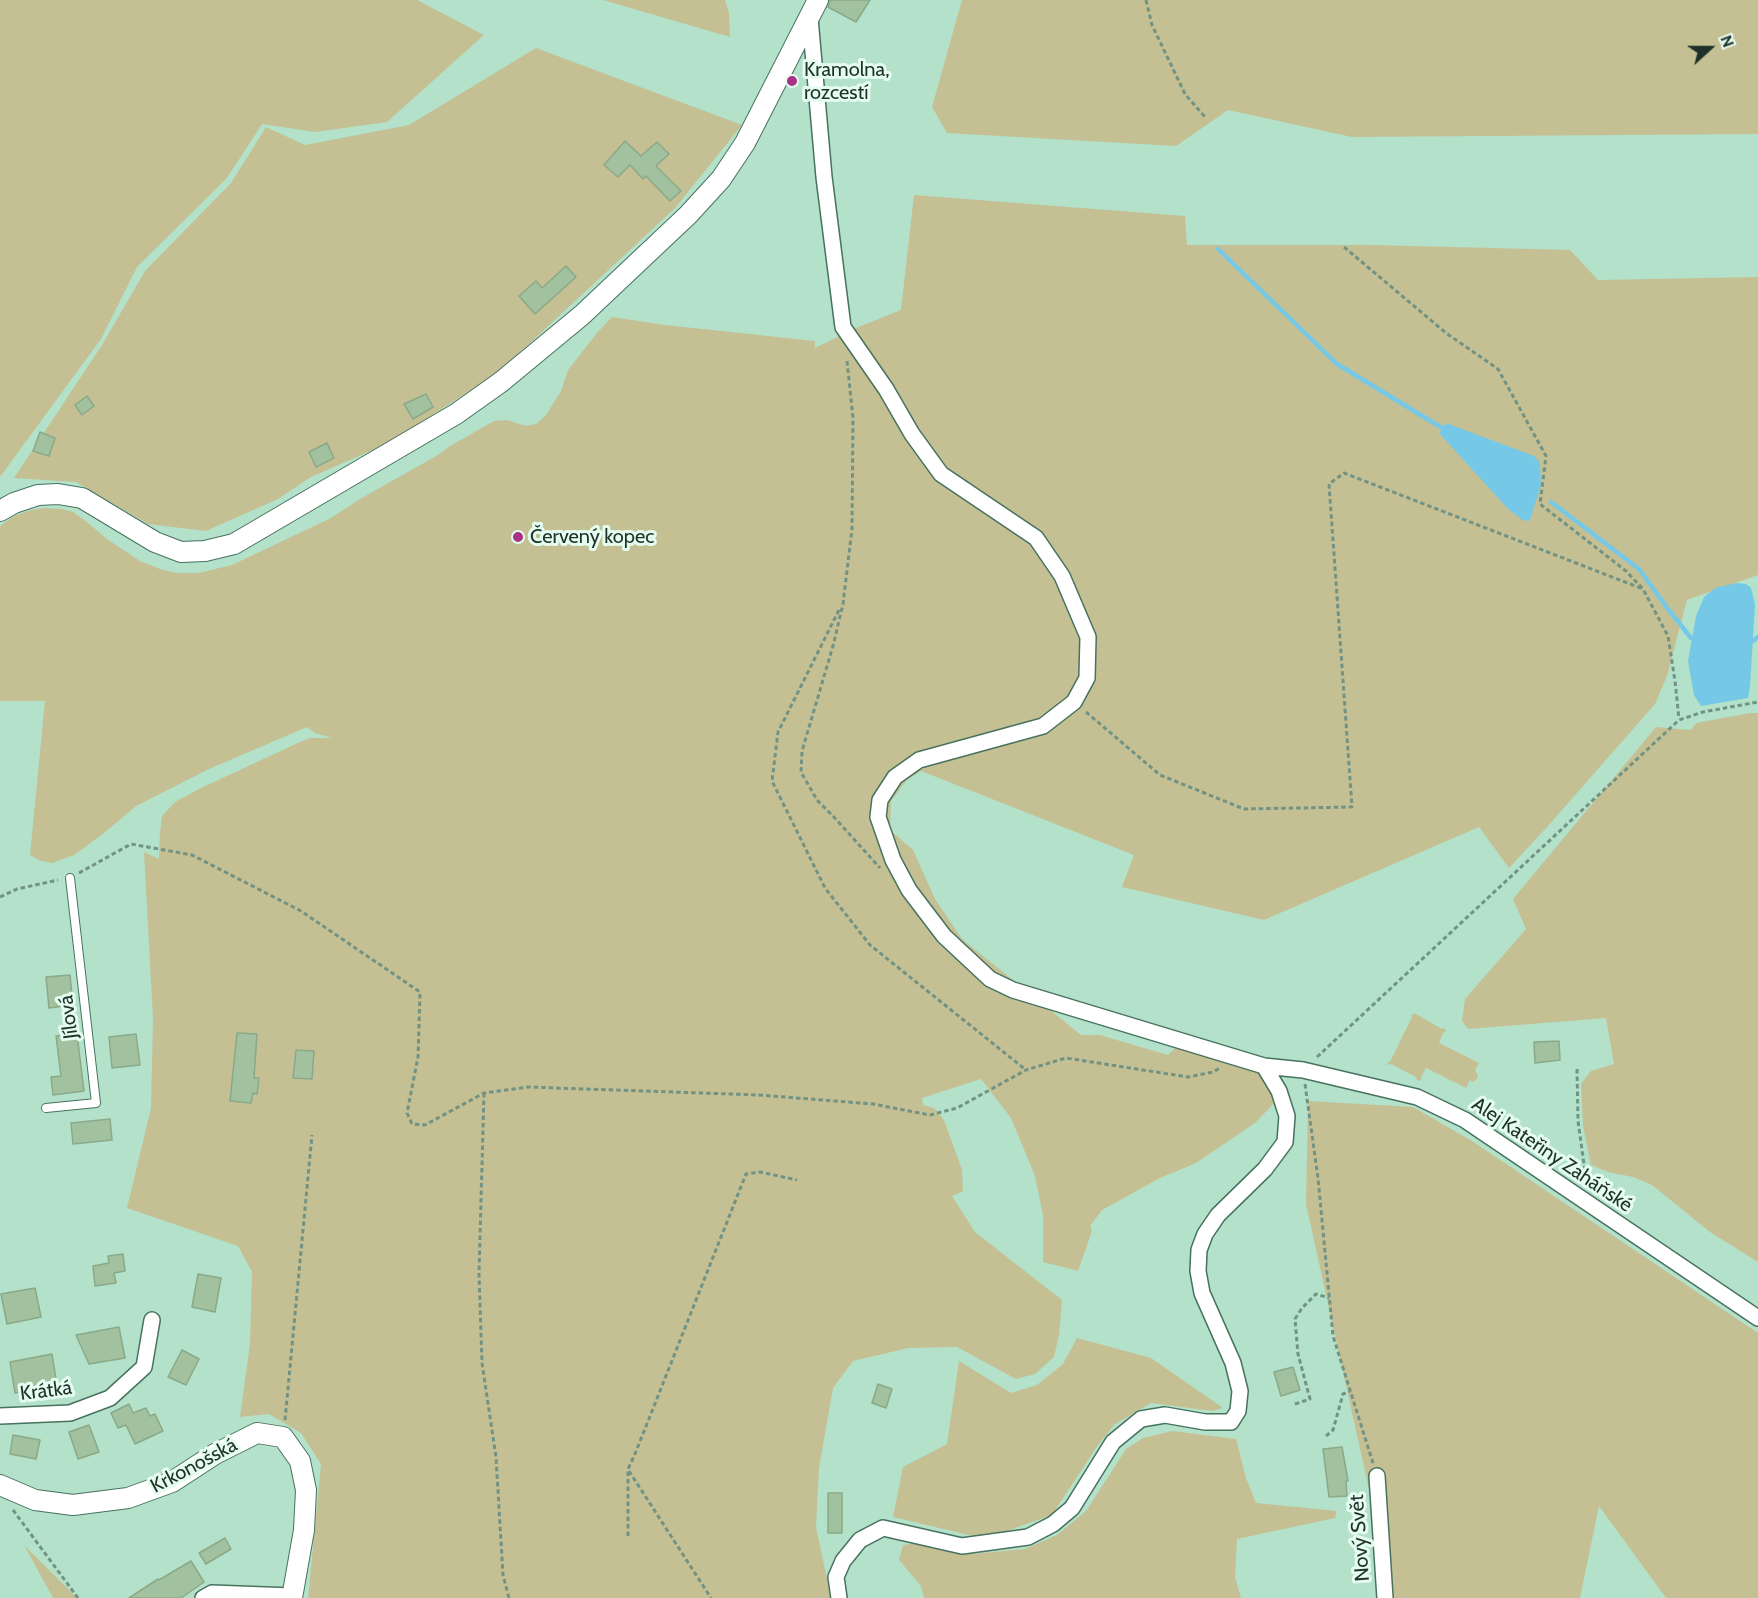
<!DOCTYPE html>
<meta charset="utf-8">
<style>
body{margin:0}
#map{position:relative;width:1758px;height:1598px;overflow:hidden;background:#b3e1ca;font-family:Cabin,sans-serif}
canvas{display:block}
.north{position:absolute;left:1680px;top:18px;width:60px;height:60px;-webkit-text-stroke:4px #e5fcf0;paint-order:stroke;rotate:69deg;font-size:16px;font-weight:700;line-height:24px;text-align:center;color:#1f3129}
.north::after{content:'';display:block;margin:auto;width:21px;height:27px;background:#1f3129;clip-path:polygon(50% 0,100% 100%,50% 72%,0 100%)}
</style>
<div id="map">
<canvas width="1758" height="1598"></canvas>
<div class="north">N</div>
</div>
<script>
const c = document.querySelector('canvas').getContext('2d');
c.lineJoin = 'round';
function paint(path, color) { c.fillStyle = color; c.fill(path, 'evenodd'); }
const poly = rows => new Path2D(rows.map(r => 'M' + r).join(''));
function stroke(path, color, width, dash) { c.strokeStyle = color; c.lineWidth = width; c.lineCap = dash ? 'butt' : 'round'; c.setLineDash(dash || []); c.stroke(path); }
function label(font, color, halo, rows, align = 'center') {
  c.font = font + ' Cabin,sans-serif'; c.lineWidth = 6; c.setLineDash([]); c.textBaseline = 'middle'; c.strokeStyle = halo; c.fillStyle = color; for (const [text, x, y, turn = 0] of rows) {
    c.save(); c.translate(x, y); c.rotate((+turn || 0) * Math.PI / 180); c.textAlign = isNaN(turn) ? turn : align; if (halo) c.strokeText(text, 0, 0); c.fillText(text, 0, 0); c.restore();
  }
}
const green = poly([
 [0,0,417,0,484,35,387,122,315,132,262,124,227,178,137,267,101,339,0,477],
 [603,0,725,0,729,13,730,37],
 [962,0,1758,0,1758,134,1352,137,1228,110,1176,146,947,133,932,107],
 [536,48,742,125,675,208,500,371,389,443,311,477,278,499,206,531,148,524,76,482,14,478,102,345,145,271,231,183,266,127,305,145,409,125],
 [914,195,1185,216,1187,245,1374,245,1570,250,1598,280,1758,277,1758,575,1687,600,1667,676,1655,704,1547,827,1509,868,1479,827,1264,920,1122,887,1134,855,921,771,907,780,891,801,890,830,913,850,935,899,962,939,1081,1035,1100,1035,1168,1055,1178,1045,1260,1071,1277,1100,1255,1123,1196,1163,1160,1178,1102,1210,1090,1226,1092,1231,1078,1271,1043,1262,1043,1215,1035,1176,1011,1118,981,1079,922,1098,923,1105,934,1108,944,1120,962,1170,963,1191,952,1196,975,1232,1062,1300,1059,1335,1054,1357,1035,1374,1016,1379,957,1347,908,1348,853,1361,833,1388,819,1468,816,1527,831,1598,308,1598,321,1464,301,1433,269,1414,240,1417,250,1344,252,1272,238,1246,127,1208,151,1108,153,1019,144,852,159,859,160,832,162,816,175,802,201,788,300,742,310,738,332,738,315,733,307,727,209,769,136,806,104,833,74,855,52,863,41,861,30,855,45,701,0,701,0,526,14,516,31,510,43,508,62,509,73,512,87,522,107,539,140,561,160,569,177,573,198,573,232,565,331,518,360,499,438,455,450,446,494,421,507,420,526,426,536,424,546,415,561,391,568,370,597,333,612,317,665,325,815,341,815,348,856,328,901,310],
 [1750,713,1758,713,1758,1262,1710,1232,1652,1185,1633,1177,1608,1172,1591,1165,1583,1126,1581,1084,1591,1071,1614,1064,1606,1018,1468,1029,1462,1021,1465,999,1526,929,1513,899,1656,727,1691,730,1696,723],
 [1414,1013,1442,1029,1443,1028,1445,1029,1446,1031,1443,1033,1439,1043,1479,1063,1475,1070,1478,1075,1476,1080,1472,1082,1470,1080,1466,1088,1426,1068,1421,1077,1422,1079,1419,1081,1417,1080,1416,1077,1391,1064,1388,1065,1387,1062,1390,1062,1412,1017,1411,1016],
 [1308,1101,1413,1107,1472,1141,1758,1333,1758,1598,1666,1598,1599,1506,1580,1598,1393,1598,1306,1204],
 [1077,1338,1151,1358,1223,1408,1212,1411,1151,1403,1115,1424,1098,1445,1052,1515,1001,1533,973,1536,893,1517,903,1467,947,1444,959,1361,1011,1393,1037,1385,1063,1364],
 [1172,1431,1236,1439,1246,1478,1256,1503,1337,1511,1335,1518,1237,1539,1235,1577,1241,1598,924,1598,921,1586,899,1560,903,1545,918,1543,971,1554,1025,1549,1057,1535,1086,1511,1126,1449,1143,1438],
 [24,1545,77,1598,53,1598]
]);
const water = poly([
 [1446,423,1534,456,1540,463,1541,485,1530,520,1524,521,1508,509,1439,433],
 [1736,583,1746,584,1751,588,1755,604,1750,687,1748,698,1701,706,1694,695,1688,661,1696,616,1704,597,1715,588]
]);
const stream = poly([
 [1218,249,1337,364,1447,431],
 [1551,502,1639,569,1668,609,1691,638,1695,639],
 [1747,642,1753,641,1758,637]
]);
const building = poly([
 [830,0,870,0,856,22,828,7,830,0],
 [625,141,641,156,657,142,669,154,656,166,681,191,670,201,646,176,643,179,630,165,618,177,604,165,625,141],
 [566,266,576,277,535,314,519,296,536,281,542,288,566,266],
 [426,394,433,407,413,419,404,404,426,394],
 [87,396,94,406,82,415,75,405,87,396],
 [40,432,55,438,49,456,33,451,40,432],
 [327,443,334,458,316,467,309,452,327,443],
 [70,975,73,1005,49,1008,46,977,70,975],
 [237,1033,257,1034,254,1078,259,1078,257,1094,253,1093,251,1103,230,1101,237,1033],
 [77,1034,84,1091,53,1095,51,1077,61,1076,56,1036,77,1034],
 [136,1034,140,1065,112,1068,109,1037,136,1034],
 [1559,1041,1560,1060,1535,1063,1534,1042,1559,1041],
 [296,1050,314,1051,312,1079,293,1078,296,1050],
 [110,1119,112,1140,73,1144,71,1123,110,1119],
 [123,1254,125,1271,114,1273,116,1283,95,1286,93,1266,109,1263,108,1256,123,1254],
 [198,1274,221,1278,215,1312,192,1307,198,1274],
 [35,1288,41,1317,7,1324,1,1294,35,1288],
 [119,1327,125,1358,89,1364,76,1335,119,1327],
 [182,1350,199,1359,186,1385,168,1377,182,1350],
 [52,1354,57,1385,15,1393,10,1362,52,1354],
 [1293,1367,1300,1390,1281,1396,1274,1372,1293,1367],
 [878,1384,892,1389,886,1408,872,1403,878,1384],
 [129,1404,133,1413,146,1408,150,1416,155,1414,163,1431,135,1444,126,1425,118,1428,111,1413,129,1404],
 [89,1425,99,1452,78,1459,69,1432,89,1425],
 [13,1435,40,1440,36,1459,10,1454,13,1435],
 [1342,1447,1348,1481,1346,1481,1347,1496,1329,1497,1323,1449,1342,1447],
 [828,1493,842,1493,842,1533,828,1533,828,1493],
 [225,1538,231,1549,206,1564,199,1553,225,1538],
 [191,1561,204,1582,181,1598,129,1598,158,1579,159,1580,191,1561]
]);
const path = poly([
 [1146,0,1152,25,1185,94,1205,117],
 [1344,247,1446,333,1498,369,1546,456,1540,504,1626,571,1643,589,1668,636,1675,681,1679,719],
 [847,361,853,418,852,529,843,604,833,646,802,751,801,772,817,800,833,816,880,868],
 [839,610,778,732,772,781,825,888,870,945,1026,1070],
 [1086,712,1160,775,1244,809,1352,807,1329,484,1344,473,1643,589],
 [79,873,131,844,192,855,301,911,420,992,418,1057,407,1113,412,1124,425,1125,484,1093,528,1087,759,1095,873,1104,930,1115,957,1108,1026,1070,1066,1058,1188,1077,1213,1072,1220,1068],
 [0,897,17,889,58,880],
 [1317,1057,1679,720,1703,712,1758,702],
 [1577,1069,1578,1121,1586,1179,1585,1183],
 [1305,1084,1318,1178,1333,1336,1373,1463],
 [484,1093,479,1273,482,1363,496,1457,503,1575,509,1598],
 [1295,1404,1310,1399,1298,1354,1295,1319,1302,1308,1316,1294,1329,1298],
 [285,1420,312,1135],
 [1326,1436,1333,1430,1343,1394,1350,1391],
 [629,1471,711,1598],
 [13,1510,78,1598],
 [628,1536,628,1469,635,1454,746,1174,760,1172,797,1180]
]);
const service = poly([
 [46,1108,96,1103,70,878]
]);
const minor = poly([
 [810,18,824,177,843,327,886,389,912,434,941,474,1036,538,1062,576,1088,637,1087,678,1074,702,1043,726,919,760,895,777,880,800,878,817,893,860,909,890,944,936,990,979,1013,990,1264,1066,1303,1070,1417,1097,1465,1120,1758,1318],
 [0,1416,70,1413,110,1398,144,1367,152,1320],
 [1377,1476,1385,1598],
 [203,1598,212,1593,292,1596],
 [839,1598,836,1577,843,1561,860,1540,883,1528,962,1546,1028,1537,1053,1524,1072,1508,1113,1442,1141,1419,1165,1415,1205,1422,1231,1422,1238,1411,1240,1391,1233,1363,1202,1293,1198,1271,1199,1250,1205,1234,1218,1215,1265,1169,1285,1142,1287,1116,1279,1091,1264,1066]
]);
const tertiary = poly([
 [0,511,14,503,38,495,58,494,82,498,155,542,181,552,205,551,234,544,456,414,501,382,582,315,688,215,721,179,745,143,818,0],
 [0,1485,35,1500,73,1505,128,1498,172,1482,215,1454,257,1433,283,1437,300,1461,306,1490,304,1530,292,1598]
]);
const markers = [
 [792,81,6,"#ab3184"],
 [518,537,6,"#ab3184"]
];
const poiNames = [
 ["Kramolna,",804,70],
 ["rozcestí",804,93],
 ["Červený kopec",530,537]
];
const streetNames = [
 ["Jílová",69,1017,-97],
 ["Alej Kateřiny Zaháňské",1552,1155,34],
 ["Krátká",46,1391,-7],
 ["Krkonošská",194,1466,-28],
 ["Nový Svět",1360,1538,-94]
];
paint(green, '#c4c094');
paint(water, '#75c8e6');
stroke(stream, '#75c8e6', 4.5);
paint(building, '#a1c19f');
stroke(building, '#8aa988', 1.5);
stroke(service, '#47725e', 10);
stroke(minor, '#47725e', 18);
stroke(tertiary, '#47725e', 22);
stroke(path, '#729383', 3, [4.5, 3]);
stroke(service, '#fff', 8);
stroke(minor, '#fff', 15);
stroke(tertiary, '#fff', 20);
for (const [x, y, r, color] of markers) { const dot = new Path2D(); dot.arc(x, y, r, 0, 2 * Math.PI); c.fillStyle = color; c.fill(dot); stroke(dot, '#e5fcf0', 2); }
label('20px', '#1f3129', '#e5fcf0', poiNames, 'left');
label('20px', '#1f3129', '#e5fcf0', streetNames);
</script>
